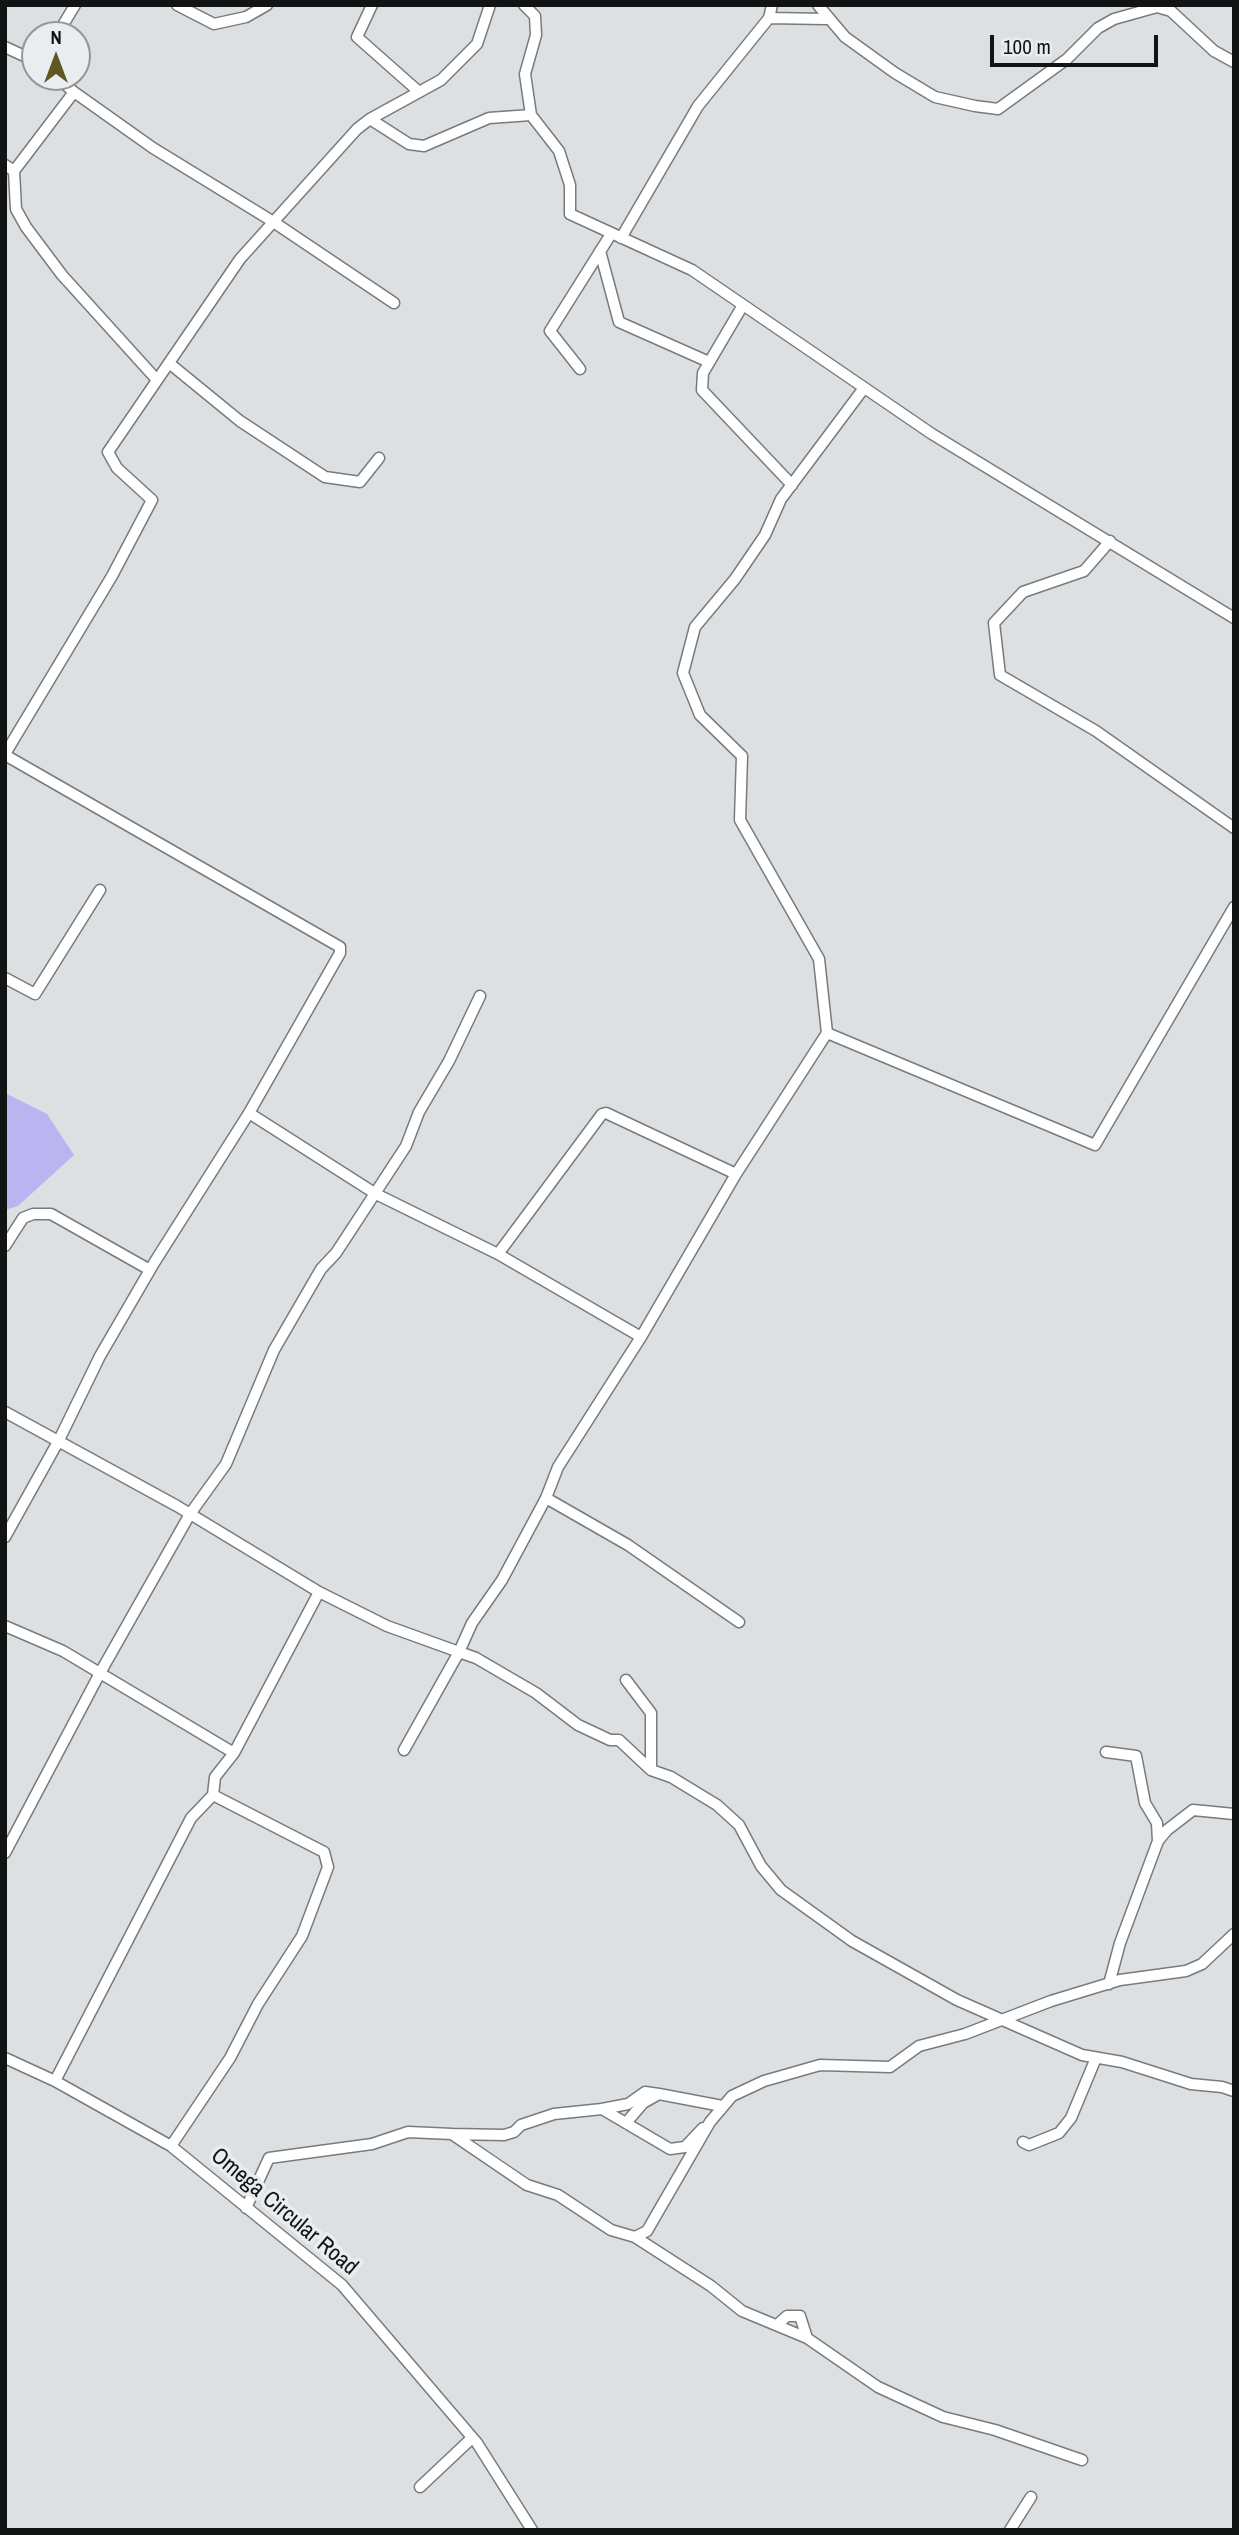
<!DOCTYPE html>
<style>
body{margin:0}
#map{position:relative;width:1239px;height:2535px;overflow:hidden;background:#dce0e2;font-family:"Archivo Narrow",sans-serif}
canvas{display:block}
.frame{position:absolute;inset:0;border:7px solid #121414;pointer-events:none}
.north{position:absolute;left:21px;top:21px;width:70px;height:70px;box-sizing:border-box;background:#e9edef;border:2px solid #939697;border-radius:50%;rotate:0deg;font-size:19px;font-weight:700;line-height:28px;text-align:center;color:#121414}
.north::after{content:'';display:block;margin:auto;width:24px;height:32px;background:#5f5824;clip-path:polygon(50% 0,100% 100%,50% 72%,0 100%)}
.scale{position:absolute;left:990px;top:35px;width:168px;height:32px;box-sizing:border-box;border:4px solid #121414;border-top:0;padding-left:9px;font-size:21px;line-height:24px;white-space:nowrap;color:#121414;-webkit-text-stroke:5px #e9edef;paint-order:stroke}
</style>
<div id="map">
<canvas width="1239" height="2535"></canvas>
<div class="frame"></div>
<div class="north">N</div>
<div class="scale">100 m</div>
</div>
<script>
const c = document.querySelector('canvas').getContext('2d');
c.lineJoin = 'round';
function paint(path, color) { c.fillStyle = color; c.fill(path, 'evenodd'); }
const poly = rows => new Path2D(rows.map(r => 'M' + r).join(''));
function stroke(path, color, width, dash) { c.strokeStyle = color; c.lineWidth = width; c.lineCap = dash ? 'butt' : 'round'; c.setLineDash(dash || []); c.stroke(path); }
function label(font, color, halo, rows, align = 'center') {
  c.font = font + ' "Archivo Narrow",sans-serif'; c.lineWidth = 7; c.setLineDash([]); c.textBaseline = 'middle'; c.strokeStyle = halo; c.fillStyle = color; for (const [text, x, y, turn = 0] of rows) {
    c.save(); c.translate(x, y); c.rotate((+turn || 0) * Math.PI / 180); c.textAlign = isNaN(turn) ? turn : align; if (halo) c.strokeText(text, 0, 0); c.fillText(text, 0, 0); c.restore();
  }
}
const green = poly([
 [5,1093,47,1114,74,1155,18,1206,5,1210]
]);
const minor = poly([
 [177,5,214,24,246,17,267,5],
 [372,5,357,37,418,91],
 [524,5,535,16,536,35,525,74,531,115,559,151,570,185,570,214,692,270,932,434,1234,618],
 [818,5,845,37,895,73,935,97,975,106,998,109,1067,59,1098,28,1114,19,1157,7,1171,11,1214,51,1234,62],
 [769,18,826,19],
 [57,35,75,5],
 [5,47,35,61],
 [74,92,153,148,272,221,394,303],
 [370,119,441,80,477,44,490,5],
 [5,165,14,171,16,209,26,227,62,275,157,380],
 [14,171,74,92,56,77],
 [621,238,698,106,769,18,772,5],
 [600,251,619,322,709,362],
 [743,305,703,373,702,390,792,485],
 [169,363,240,421,325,477,360,482,379,458],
 [580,369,550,331,611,234],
 [1110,541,1084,571,1023,592,994,623,1000,675,1096,731,1234,828],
 [5,754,112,576,152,500,117,468,108,452,240,259,357,129,370,119,409,144,424,146,489,118,531,115],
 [5,755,340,947,340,953,249,1113,154,1263,100,1356,59,1440,5,1537],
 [5,978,35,994,100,890],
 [827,1033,819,959,740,820,742,756,700,715,683,673,695,627,735,579,765,535,781,499,864,388],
 [249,1113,376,1194,498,1254,641,1337],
 [736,1174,641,1337,558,1467,546,1498,628,1545,739,1622],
 [5,1246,23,1218,33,1214,51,1214,150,1270],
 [498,1254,602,1114,606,1113,736,1174,827,1033,1095,1145,1234,907],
 [5,1412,177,1506,319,1592,387,1626,459,1652,472,1623,502,1580,546,1498],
 [5,1626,63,1651,234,1753,215,1777,213,1795,324,1852,328,1867,302,1936,258,2004,230,2058,171,2146],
 [626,1680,651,1713,651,1770],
 [404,1750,459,1652,476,1658,536,1693,578,1725,610,1740,619,1740,651,1770,671,1777,717,1805,739,1825,761,1866,781,1890,852,1941,909,1973,957,2000,1082,2055,1122,2062,1191,2084,1222,2087,1234,2091],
 [1106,1752,1136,1756,1145,1803,1157,1823,1158,1841,1120,1943,1109,1984],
 [234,1753,319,1592],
 [1158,1841,1167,1830,1193,1810,1234,1814],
 [5,1853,100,1673,190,1514,226,1464,274,1350,321,1269,336,1253,406,1146,419,1112,449,1061,480,996],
 [5,2058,55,2081,171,2146,342,2285,477,2443,532,2530],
 [55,2081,191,1818,213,1795],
 [602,2109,628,2104,645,2092,659,2094],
 [626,2123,643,2103,659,2094,722,2106],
 [452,2134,504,2135,514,2132,521,2125,554,2114,602,2109,670,2149,685,2147,703,2128],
 [1023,2142,1029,2145,1059,2133,1071,2118,1096,2058],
 [246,2208,269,2158,372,2144,408,2132,452,2134,527,2185,558,2195,611,2230,635,2237,647,2231,710,2122,732,2096,764,2081,820,2065,890,2067,919,2046,965,2034,1051,2001,1120,1980,1186,1971,1202,1964,1234,1934],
 [635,2237,711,2286,742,2311,807,2338,878,2387,943,2417,995,2430,1082,2460],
 [778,2324,787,2316,800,2316,807,2338],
 [420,2487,472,2438],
 [1010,2530,1031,2497]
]);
const streetNames = [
 ["Omega Circular Road",284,2212,40]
];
paint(green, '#bab5f1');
stroke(minor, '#787b7d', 13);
stroke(minor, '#fff', 10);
label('23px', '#121414', '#e9edef', streetNames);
</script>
